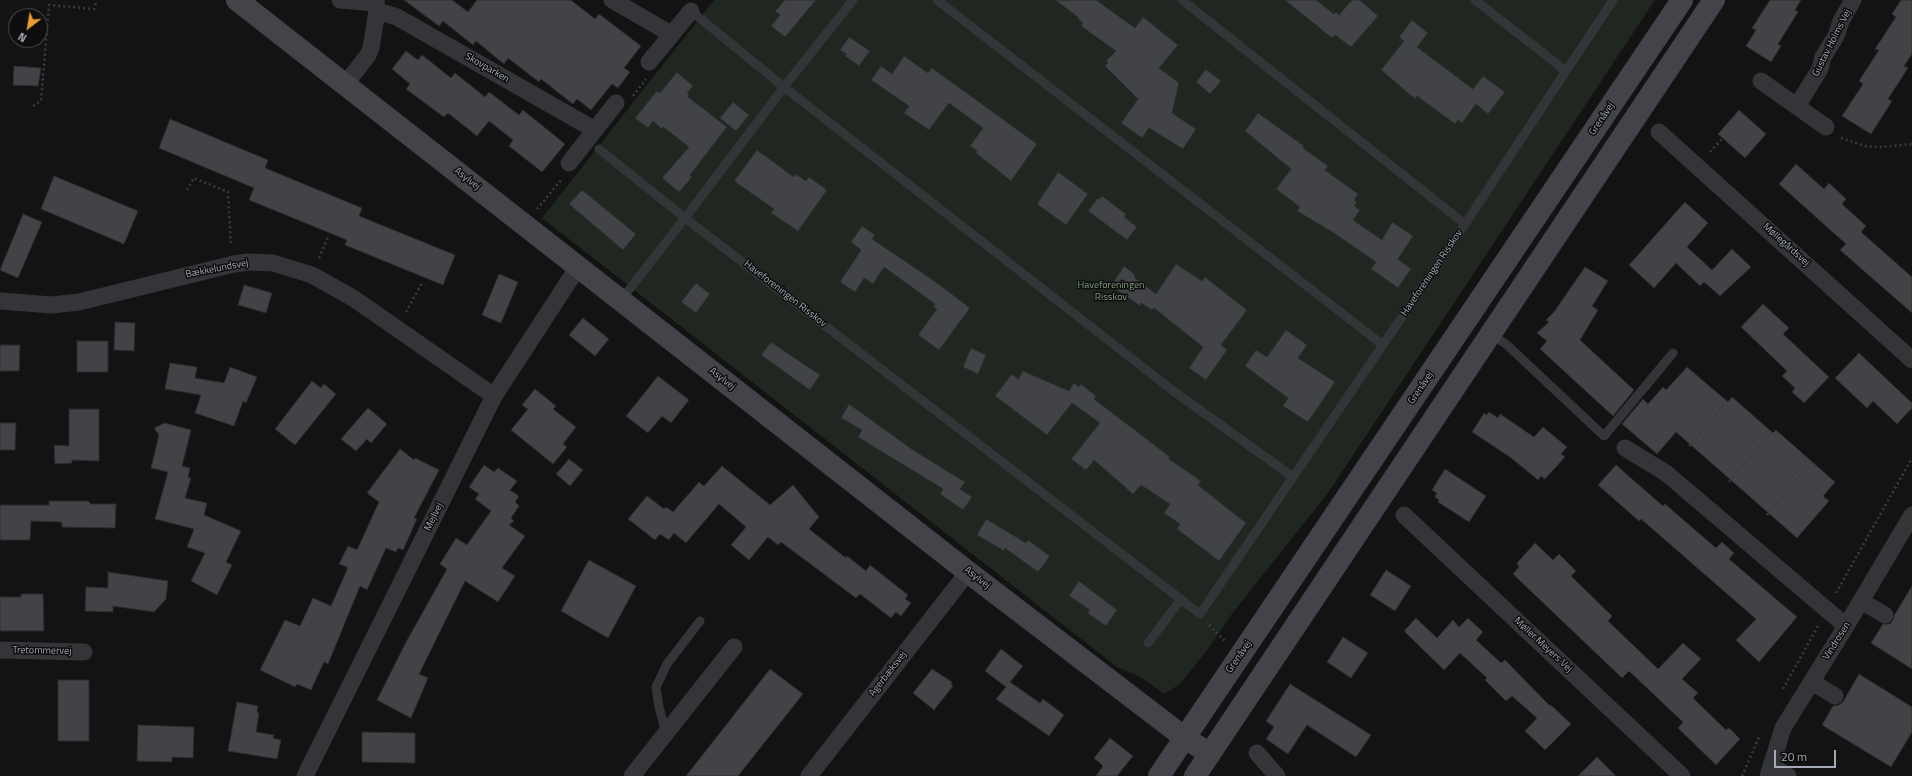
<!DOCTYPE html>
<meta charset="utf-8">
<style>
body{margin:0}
#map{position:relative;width:1912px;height:776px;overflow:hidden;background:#131314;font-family:"Titillium Web",sans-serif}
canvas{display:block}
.north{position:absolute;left:8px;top:8px;width:40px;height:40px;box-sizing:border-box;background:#0e0e0f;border:1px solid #4a4d51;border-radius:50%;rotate:211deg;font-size:11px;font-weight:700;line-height:16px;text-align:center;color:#a5abb4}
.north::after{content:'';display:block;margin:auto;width:14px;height:18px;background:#e69d39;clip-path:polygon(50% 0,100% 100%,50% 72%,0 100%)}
.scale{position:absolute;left:1774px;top:750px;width:62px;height:18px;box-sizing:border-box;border:2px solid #a5abb4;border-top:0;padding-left:5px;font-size:12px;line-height:14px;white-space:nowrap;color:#a5abb4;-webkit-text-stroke:3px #0e0e0f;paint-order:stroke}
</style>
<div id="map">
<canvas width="1912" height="776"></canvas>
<div class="north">N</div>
<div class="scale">20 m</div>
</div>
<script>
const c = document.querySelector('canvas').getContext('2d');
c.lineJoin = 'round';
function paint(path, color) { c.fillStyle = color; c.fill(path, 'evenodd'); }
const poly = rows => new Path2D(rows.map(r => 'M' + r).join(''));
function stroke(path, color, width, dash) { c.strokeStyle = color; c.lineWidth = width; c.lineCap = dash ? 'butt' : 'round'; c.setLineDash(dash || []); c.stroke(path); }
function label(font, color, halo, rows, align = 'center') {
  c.font = font + ' "Titillium Web",sans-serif'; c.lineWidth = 3; c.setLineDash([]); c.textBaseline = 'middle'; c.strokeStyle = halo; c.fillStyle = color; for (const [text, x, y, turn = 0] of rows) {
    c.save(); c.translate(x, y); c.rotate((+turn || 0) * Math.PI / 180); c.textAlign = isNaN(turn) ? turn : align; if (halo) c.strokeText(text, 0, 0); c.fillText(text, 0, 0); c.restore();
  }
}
const green = poly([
 [714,0,1655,0,1328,493,1231,615,1208,649,1180,684,1164,694,1142,678,1117,667,542,218]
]);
const building = poly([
 [404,0,452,0,468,12,477,0,571,0,595,19,599,14,641,46,624,68,630,72,618,88,612,84,591,110,577,99,573,104,541,79,539,82,508,58,504,64,476,41,473,45,443,21,439,26,404,0],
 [785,0,816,0,785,37,771,26,780,15,775,11,785,0],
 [1055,0,1096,0,1135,28,1143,17,1178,45,1159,68,1179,83,1172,113,1196,129,1183,149,1149,128,1142,138,1121,123,1138,99,1105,66,1108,63,1106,61,1116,51,1081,26,1083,23,1077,18,1078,17,1055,0],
 [1285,0,1316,0,1334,14,1336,12,1339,15,1352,0,1360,0,1378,16,1351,47,1335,35,1332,38,1285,0],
 [1770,0,1801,0,1795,10,1798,12,1778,44,1781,46,1771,62,1746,46,1756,30,1752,28,1770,0],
 [1901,0,1912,0,1912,54,1904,66,1908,68,1888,99,1892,101,1871,134,1842,116,1863,84,1859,81,1879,50,1875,49,1896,17,1892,14,1901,0],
 [1412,20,1428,33,1417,47,1473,89,1483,76,1505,92,1488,114,1476,104,1462,123,1458,120,1455,124,1417,96,1415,99,1381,70,1404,41,1399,37,1412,20],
 [849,37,870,51,859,66,845,56,846,54,840,50,849,37],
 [406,51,418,60,422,55,451,78,455,73,485,97,489,92,519,115,523,110,565,144,542,172,509,146,513,140,489,121,477,136,448,113,444,117,406,89,410,84,392,69,406,51],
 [904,56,928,73,932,68,1037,144,1011,181,976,153,977,151,970,146,983,128,949,103,929,130,904,113,909,106,871,80,881,66,892,74,904,56],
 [14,66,41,68,38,86,13,85,14,66],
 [1206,69,1221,81,1210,94,1196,82,1206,69],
 [677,72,693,86,687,93,689,95,688,97,727,127,690,175,692,177,679,192,662,178,689,147,663,127,662,129,653,121,648,128,635,118,657,91,660,93,677,72],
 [733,102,749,115,736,131,720,118,733,102],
 [1739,110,1766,134,1745,158,1718,134,1739,110],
 [1258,113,1304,146,1303,148,1328,166,1325,170,1358,194,1354,200,1357,202,1354,206,1360,210,1353,220,1382,240,1392,222,1413,236,1398,259,1411,269,1398,288,1371,269,1376,262,1334,233,1297,211,1300,207,1276,189,1291,169,1245,131,1258,113],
 [170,119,268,160,265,168,362,208,359,216,455,255,443,285,345,245,347,240,249,200,254,188,159,148,170,119],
 [757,150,794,177,796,174,806,181,809,177,827,190,798,231,771,213,774,209,734,181,757,150],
 [1796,164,1824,189,1829,183,1846,199,1842,204,1866,226,1861,232,1912,277,1912,313,1840,250,1846,244,1779,184,1796,164],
 [1058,172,1088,194,1066,225,1037,204,1058,172],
 [54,176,138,211,124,244,41,209,54,176],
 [582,190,636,234,623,250,569,204,582,190],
 [1102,196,1126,214,1124,217,1137,227,1127,240,1088,211,1098,198,1099,199,1102,196],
 [1685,202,1708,223,1687,247,1712,270,1732,249,1751,267,1720,296,1704,282,1700,286,1676,263,1654,288,1629,265,1685,202],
 [23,214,42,222,18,278,0,270,23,214],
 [862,226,875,235,872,239,933,280,970,308,939,350,918,335,937,309,933,307,935,304,884,267,873,284,864,278,855,292,840,282,861,250,851,242,862,226],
 [1176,264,1202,281,1205,277,1247,310,1221,345,1227,350,1206,380,1189,368,1203,347,1154,308,1152,310,1141,303,1140,306,1111,286,1124,266,1134,274,1135,278,1156,294,1176,264],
 [1585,267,1608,281,1592,306,1598,310,1580,340,1634,390,1613,416,1540,349,1547,341,1537,333,1549,322,1546,320,1554,312,1585,267],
 [499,274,518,282,501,323,482,315,499,274],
 [696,283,710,294,696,313,681,302,696,283],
 [244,285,272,293,266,313,238,305,244,285],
 [1763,304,1789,328,1783,334,1829,377,1804,403,1792,392,1795,388,1782,376,1787,371,1741,327,1763,304],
 [583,318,609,339,595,356,569,335,583,318],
 [115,322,135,323,134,351,114,350,115,322],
 [1286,330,1307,345,1298,358,1335,382,1308,422,1283,406,1288,398,1245,366,1256,350,1267,357,1286,330],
 [77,341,108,341,108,372,77,372,77,341],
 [771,342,820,375,810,390,761,355,771,342],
 [0,345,20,345,19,371,0,371,0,345],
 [971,348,986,355,978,374,963,367,971,348],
 [1859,353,1912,403,1912,408,1897,424,1873,401,1867,408,1835,378,1859,353],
 [170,363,197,367,195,378,224,383,230,367,257,377,246,403,243,401,234,426,195,413,201,395,165,389,170,363],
 [1687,367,1728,402,1732,397,1773,433,1776,430,1835,482,1823,496,1829,501,1797,538,1676,432,1657,454,1622,424,1643,399,1648,404,1663,387,1666,390,1687,367],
 [1023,371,1069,391,1074,383,1079,387,1081,384,1096,396,1094,399,1170,457,1169,459,1201,481,1198,485,1246,523,1219,561,1177,529,1180,524,1164,513,1170,504,1141,485,1133,494,1094,460,1086,470,1071,459,1100,423,1072,403,1047,435,995,396,1012,374,1018,379,1023,371],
 [658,376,689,400,671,423,662,416,648,433,626,416,658,376],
 [312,381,321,388,324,384,336,394,295,445,275,429,312,381],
 [535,389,556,406,553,409,576,427,563,444,567,447,553,464,511,430,528,409,522,405,535,389],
 [849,404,913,450,965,482,960,489,972,497,963,510,940,494,943,489,858,437,862,430,841,418,849,404],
 [368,408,387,424,371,443,367,439,356,451,341,439,368,408],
 [69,409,99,409,99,461,72,460,72,463,55,464,54,445,69,446,69,409],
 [1489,412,1498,418,1500,414,1534,437,1543,427,1567,447,1561,454,1565,457,1545,479,1541,476,1538,480,1510,457,1472,432,1484,413,1487,415,1489,412],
 [0,423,16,423,15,450,0,450,0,423],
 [165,423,191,430,182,466,190,468,188,477,191,478,185,498,207,503,204,515,241,531,226,562,232,565,217,595,191,581,205,553,187,547,194,529,155,519,168,472,151,468,159,435,154,428,165,423],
 [400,449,414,460,415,458,439,470,414,518,417,519,403,550,398,548,396,552,386,548,367,590,360,586,328,664,324,662,311,690,297,684,295,687,260,670,285,620,300,626,313,598,331,606,347,570,347,567,339,564,348,546,357,550,379,502,367,493,400,449],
 [569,459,583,470,570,486,556,474,569,459],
 [484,465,494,472,498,468,517,481,510,490,519,496,515,502,519,506,511,518,514,521,509,525,525,536,502,568,515,576,498,602,465,581,419,674,428,678,411,718,377,700,405,644,447,569,440,564,456,538,467,545,491,511,475,499,479,494,469,487,484,465],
 [1616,465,1663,506,1665,504,1716,548,1722,542,1734,553,1729,559,1797,617,1759,662,1736,640,1756,619,1641,519,1639,521,1598,485,1616,465],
 [722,466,770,505,793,485,819,517,809,529,846,558,847,556,866,571,870,565,908,595,905,599,911,603,901,616,896,612,891,618,860,594,856,598,781,542,778,545,768,537,749,560,731,545,746,527,719,504,686,543,674,533,669,540,660,534,655,540,628,519,647,496,664,509,666,507,673,512,699,482,704,486,722,466],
 [1445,469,1486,496,1469,522,1438,502,1439,500,1435,497,1437,493,1432,490,1445,469],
 [49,501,88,501,91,504,116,504,115,528,62,527,62,522,31,521,30,540,0,540,0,505,49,505,49,501],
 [986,519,1026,543,1028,540,1050,556,1038,572,1005,548,1004,551,977,535,986,519],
 [1535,543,1553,560,1559,554,1576,571,1571,576,1612,616,1608,621,1658,669,1683,643,1701,659,1682,679,1698,693,1693,698,1726,730,1729,728,1740,739,1716,765,1678,728,1683,722,1629,671,1622,678,1513,574,1519,567,1517,563,1535,543],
 [589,560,636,586,608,638,561,611,589,560],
 [1386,570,1411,586,1395,611,1370,595,1386,570],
 [108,572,168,581,166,599,154,612,113,606,113,612,85,611,86,587,108,588,108,572],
 [1079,581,1117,610,1106,626,1087,613,1090,610,1069,596,1079,581],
 [1912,586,1912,669,1871,643,1883,624,1890,624,1893,620,1895,614,1912,586],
 [21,594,43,594,44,631,0,631,0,597,21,597,21,594],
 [1416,618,1437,638,1453,620,1459,627,1468,618,1483,632,1476,640,1501,663,1505,660,1550,706,1551,705,1571,724,1545,750,1525,731,1537,718,1512,696,1506,701,1485,680,1487,678,1460,653,1444,670,1405,632,1405,630,1416,618],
 [1343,637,1368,653,1351,678,1327,662,1343,637],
 [1001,649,1023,666,1010,682,1040,703,1043,699,1064,715,1049,736,996,699,1006,687,985,671,1001,649],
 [770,669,803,694,738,776,686,776,770,669],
 [932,669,952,682,951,684,953,686,934,710,913,693,932,669],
 [1859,674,1912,707,1912,732,1891,767,1822,725,1833,706,1839,705,1843,702,1859,674],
 [58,680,89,680,89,741,58,741,58,680],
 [1290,684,1371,735,1356,757,1307,725,1288,754,1266,739,1274,727,1266,721,1290,684],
 [237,702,258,706,257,712,259,713,256,732,274,735,273,738,281,740,277,759,228,751,237,702],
 [138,725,194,727,193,758,172,757,172,762,137,761,138,725],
 [362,732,415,733,415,763,362,762,362,732],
 [1110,738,1133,756,1117,776,1096,776,1103,766,1094,758,1110,738],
 [1597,757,1616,776,1578,776,1597,757]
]);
const path = poly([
 [633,96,646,79],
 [33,106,41,101,49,5,94,9,97,0],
 [1841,138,1865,146,1880,147,1912,144],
 [1710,152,1723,138],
 [187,190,194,178,228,192,231,246],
 [537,209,562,179],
 [319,258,328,237],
 [406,312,422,283],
 [1689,446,1724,405],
 [1729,482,1768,435],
 [1767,515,1805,469],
 [1836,593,1912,458],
 [1209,625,1225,641],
 [1783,689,1818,626],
 [1742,776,1760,735]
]);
const lane = poly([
 [853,0,784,87,685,218,1200,614,1465,224,1613,0],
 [937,0,1383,345],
 [1182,0,1465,224],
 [1475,0,1566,71],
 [691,11,784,87,1172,390,1293,477],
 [599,149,685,218,621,300],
 [1490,334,1506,344,1604,436,1673,353],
 [1148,643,1181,599],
 [666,733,659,707,656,687,667,664,700,621]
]);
const street = poly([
 [340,0,376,3],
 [612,0,671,34],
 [377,11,397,17,595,130],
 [649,62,691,11],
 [1761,81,1826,127],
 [345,85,368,55,371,48,377,11,376,0],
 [1797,106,1820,69,1823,57,1836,36,1841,21,1853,0],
 [1659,132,1912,360],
 [569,163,616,103],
 [0,301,52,305,79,302,234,264,248,262,273,263,312,275,353,298,494,396],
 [1625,448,1666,473,1846,626],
 [1404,515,1682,776],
 [1861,601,1885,615],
 [0,650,84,652],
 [1812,682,1835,696],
 [1257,753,1277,776],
 [1772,766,1788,776],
 [305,776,494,396,578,267],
 [632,776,734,647],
 [809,776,968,572],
 [1768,776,1783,728,1846,626,1912,515]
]);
const secondary = poly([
 [237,0,968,572,1185,738,1210,754],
 [1159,776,1682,0],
 [1195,776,1714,0]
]);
const streetNames = [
 ["Gustav Holms Vej",1832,43,-63],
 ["Skovparken",487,68,30],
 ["Grenåvej",1602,119,-56],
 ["Asylvej",467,179,38],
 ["Møllegårdsvej",1786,245,42],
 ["Bækkelundsvej",217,269,-11],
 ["Haveforeningen Risskov",1432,273,-56],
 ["Haveforeningen Risskov",785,294,38],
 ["Asylvej",722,379,38],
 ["Grenåvej",1421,388,-56],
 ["Mejlvej",434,517,-64],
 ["Asylvej",977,578,38],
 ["Vindrosen",1837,641,-58],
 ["Møller Meyers Vej",1543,645,43],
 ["Tretommervej",42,651,1],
 ["Grenåvej",1239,657,-55],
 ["Agerbæksvej",888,674,-52]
];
const parkNames = [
 ["Haveforeningen",1111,286],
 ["Risskov",1111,298]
];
paint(green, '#1f2720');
paint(building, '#424347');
stroke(building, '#2d2d30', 1);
stroke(path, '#3a3c40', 2.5, [2, 3]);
stroke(lane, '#343539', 9);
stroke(street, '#343539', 17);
stroke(secondary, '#424449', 22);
label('10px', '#a5abb4', '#0e0e0f', streetNames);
label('10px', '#7e9e7d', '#0e0e0f', parkNames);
</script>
